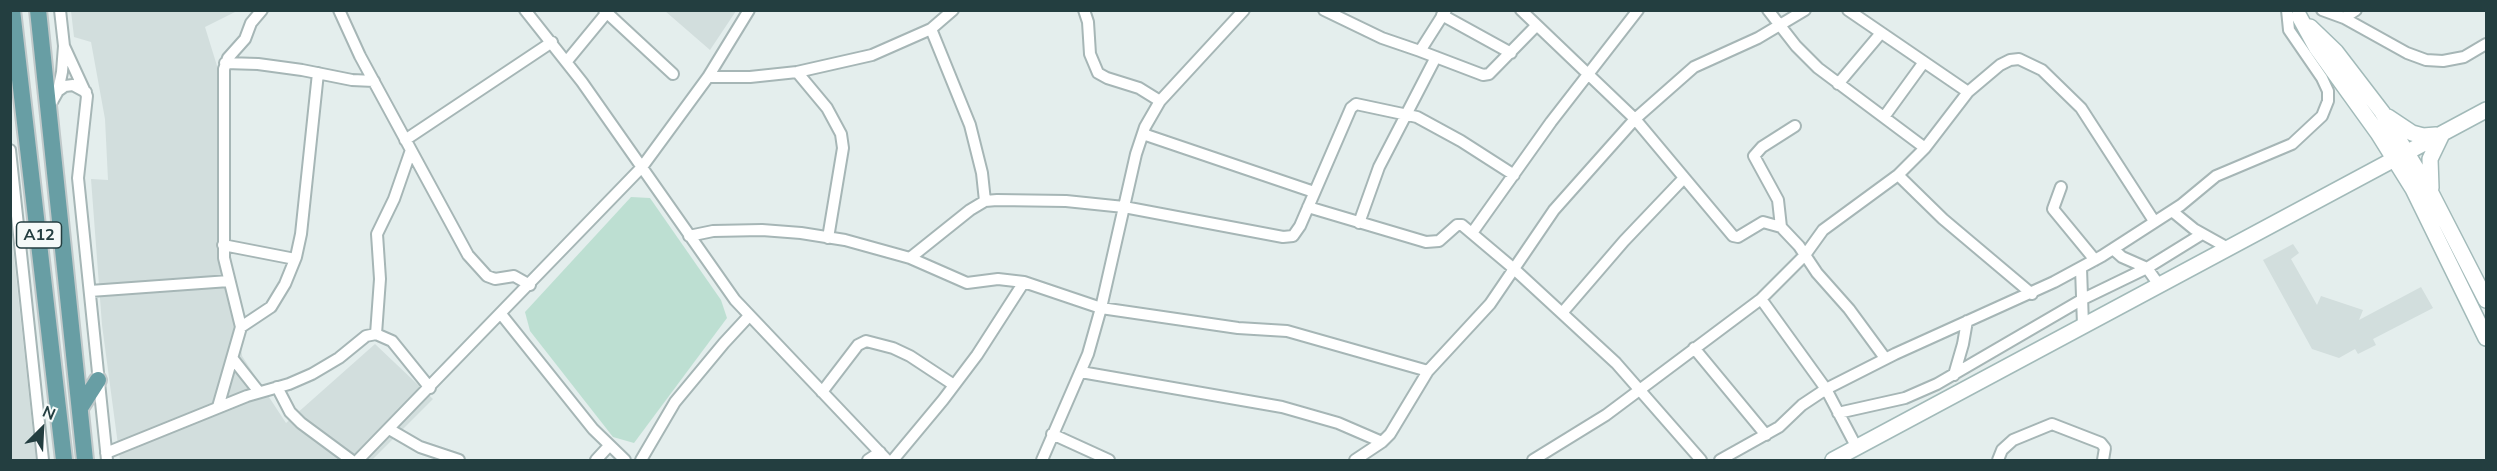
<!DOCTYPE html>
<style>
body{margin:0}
#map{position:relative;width:2497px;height:471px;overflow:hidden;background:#e4eeed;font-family:Mulish,sans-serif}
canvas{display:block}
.frame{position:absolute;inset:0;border:12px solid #233e40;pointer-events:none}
.north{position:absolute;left:12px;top:399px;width:60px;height:60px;-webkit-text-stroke:4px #f5faf9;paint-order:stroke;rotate:24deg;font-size:16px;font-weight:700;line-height:24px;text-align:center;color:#233e40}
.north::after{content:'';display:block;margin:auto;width:21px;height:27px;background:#233e40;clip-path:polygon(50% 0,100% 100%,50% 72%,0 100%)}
</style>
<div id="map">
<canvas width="2497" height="471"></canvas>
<div class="frame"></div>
<div class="north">N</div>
</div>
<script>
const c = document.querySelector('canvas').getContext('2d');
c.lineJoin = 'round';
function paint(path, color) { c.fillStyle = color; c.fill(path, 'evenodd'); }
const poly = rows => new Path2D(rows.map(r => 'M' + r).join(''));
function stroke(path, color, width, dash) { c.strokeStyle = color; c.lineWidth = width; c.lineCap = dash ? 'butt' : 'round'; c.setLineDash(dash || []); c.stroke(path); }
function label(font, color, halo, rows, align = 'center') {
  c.font = font + ' Mulish,sans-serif'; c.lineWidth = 6; c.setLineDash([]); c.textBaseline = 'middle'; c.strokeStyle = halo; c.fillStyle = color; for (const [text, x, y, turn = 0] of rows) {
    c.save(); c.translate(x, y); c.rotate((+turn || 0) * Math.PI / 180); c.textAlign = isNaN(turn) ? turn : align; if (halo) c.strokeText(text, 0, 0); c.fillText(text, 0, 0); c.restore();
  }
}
const built = poly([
 [71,11,237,11,205,27,230,108,231,258,242,356,286,423,375,344,433,399,372,460,120,460,102,325,91,179,108,180,105,119,91,42,74,37],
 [665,11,736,11,710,50],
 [10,230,11,230,36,460,11,460],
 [2293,244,2299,253,2291,259,2317,305,2321,296,2363,310,2359,320,2421,287,2433,308,2373,339,2376,345,2358,354,2355,349,2339,358,2312,349,2263,260]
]);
const green = poly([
 [631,197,650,198,721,300,727,318,634,443,613,437,530,331,525,312]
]);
const street = poly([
 [339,10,360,56,468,255,487,276,495,279,514,276,530,285],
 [525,10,582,82,735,300,887,460],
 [604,10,673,74],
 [1084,10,1088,22,1090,54,1098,73,1107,78,1139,88,1160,101],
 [1324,10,1382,38,1420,51,1446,10],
 [1521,10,1635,119,1733,236,1738,237,1763,222,1781,227,1799,246,1817,273,1849,309,1885,358],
 [1768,10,1796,46,1818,68,1925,148],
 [1848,10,1968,92],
 [2322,10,2344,18,2407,53,2426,60,2443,61,2464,57,2486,44],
 [1442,15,1511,53],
 [2344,18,2356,10],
 [931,29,970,125,982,173,985,201],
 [64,46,87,96,78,178,107,460],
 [1420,51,1483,75,1489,74,1536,26],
 [567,61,609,10],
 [225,63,258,64,302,70,352,80,374,81],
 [797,72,827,108,841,134,843,148,828,238],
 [708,77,750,77,797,72,872,55,931,29,953,10],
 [1838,84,1881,33],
 [58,91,65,86,73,85,86,92],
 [49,107,58,91,62,72,64,46,60,10],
 [1884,117,1924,62],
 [1143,134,1314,192],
 [405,140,552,42],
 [10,150,43,460],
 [1898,175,1943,219,2032,294],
 [2061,187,2053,209,2095,260],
 [1308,207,1426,242,1439,241,1457,225,1462,225,1513,268,1616,363,1701,460],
 [2172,211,2194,229,2228,248],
 [1359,223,1379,167,1436,57],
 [1781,227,1778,200,1754,156,1762,147,1795,126],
 [1472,233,1551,122,1638,10],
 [689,236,713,231,762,230,801,233,845,240,910,258,967,283,998,279,1024,282,1101,308,1238,328,1287,331,1428,371],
 [223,245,295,259],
 [2113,249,2122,257,2147,268,2159,285],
 [910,258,970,210,985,201,997,200,1066,201,1124,207,1283,237,1293,236,1300,226,1351,108,1356,104,1417,117,1461,141,1514,175],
 [2081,268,2083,325],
 [90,291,229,281],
 [1761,299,1826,389,1857,448],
 [1562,313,1624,241,1684,178],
 [501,314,593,429,625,460],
 [241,327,271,307,285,284,296,257,301,234,318,73],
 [376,334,380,279,377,234,394,199,411,150],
 [1694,348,1766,435],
 [233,359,259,392],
 [1081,372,1282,407,1338,423,1382,442],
 [1954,375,1963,344,1967,321],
 [277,387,290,412,301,423,351,460],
 [822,392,858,345,866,341,893,348,910,356,954,385],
 [218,407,241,327,224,258,224,69,228,58,245,39,251,23,262,10],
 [1838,413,1905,398,1937,384,2083,299,2147,268,2202,234],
 [389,429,420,447,459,460],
 [1052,434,1109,460],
 [106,453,247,396,289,384,312,374,339,358,366,336,376,334,392,341,430,388],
 [358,460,642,167,708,77,749,10],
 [596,460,608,447],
 [641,460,675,402,724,343,749,316],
 [868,460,880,452],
 [893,460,943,400,977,355,1024,282],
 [1042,460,1088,354,1101,308,1136,154,1145,127,1160,101,1244,10],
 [1355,460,1382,442,1390,434,1428,371,1490,304,1554,210,1635,119,1694,67,1758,38,1805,10],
 [1533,460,1606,415,1761,299,1805,255,1823,230,1898,175,1925,148,1968,92,2000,65,2010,60,2019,59,2042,70,2081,108,2154,221],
 [1720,460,1779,427,1802,405,1826,389,1895,354,2054,282,2102,256,2181,205,2216,176,2292,144,2322,116,2328,101,2328,91,2322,78,2289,30,2287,10],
 [1998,460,2002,450,2013,440,2052,424,2101,443,2105,448,2103,460]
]);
const secondary = poly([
 [2299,16,2316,47,2378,133,2413,189,2486,338],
 [2310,27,2336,52,2382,112,2431,193,2486,300],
 [2388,117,2412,133,2423,136,2436,135],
 [2431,188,2430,159,2442,134],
 [1833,460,2486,110]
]);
const primary = poly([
 [12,10,64,460],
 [38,10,85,460],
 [80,408,98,380]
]);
const shields = [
 [39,235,45]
];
const shieldNames = [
 ["A12",39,235]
];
paint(built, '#d2dedd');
paint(green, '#bddfd2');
stroke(street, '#a6b6b6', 14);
stroke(secondary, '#a2bab9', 18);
stroke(primary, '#c1c9ca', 20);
stroke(street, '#fff', 10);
stroke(secondary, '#fff', 15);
stroke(primary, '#689ea4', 16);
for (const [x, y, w] of shields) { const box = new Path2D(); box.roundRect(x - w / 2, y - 13, w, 26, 4.5); c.fillStyle = '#f5faf9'; c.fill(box); stroke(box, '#233e40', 1.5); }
label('bold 16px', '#233e40', null, shieldNames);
</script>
